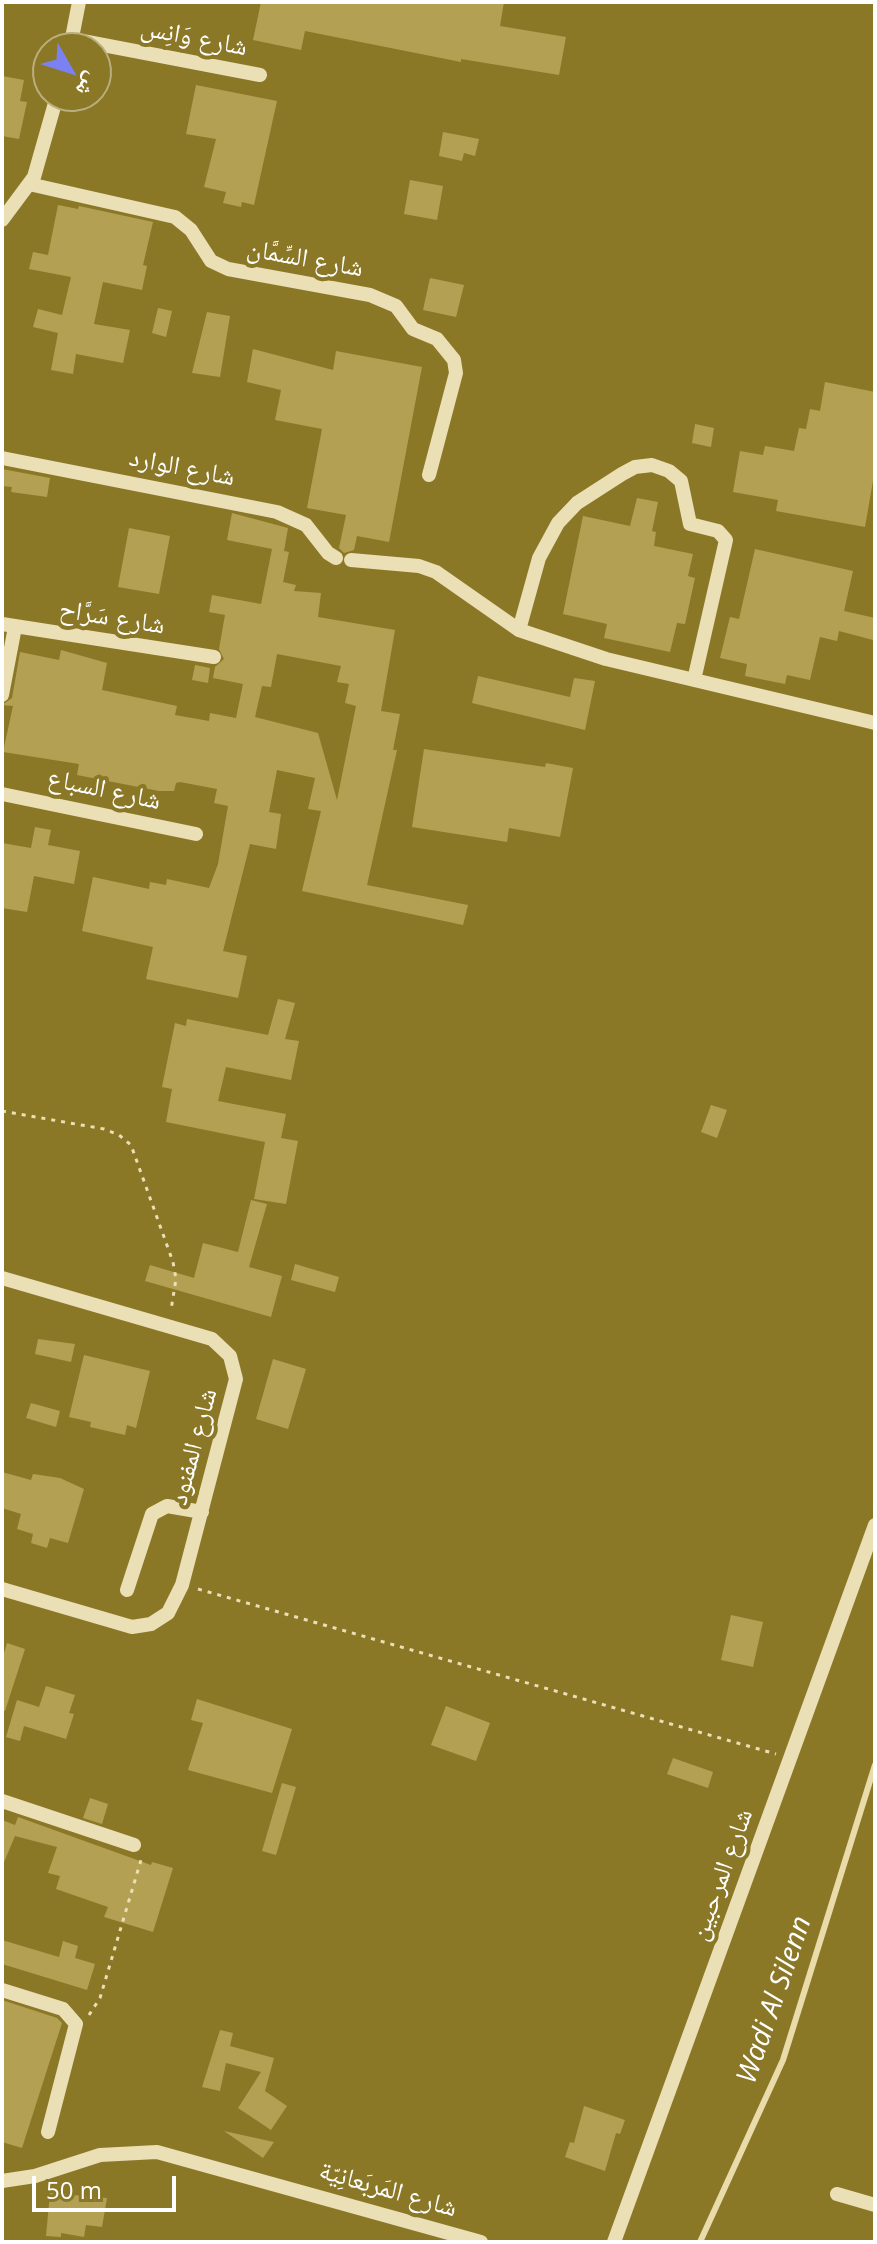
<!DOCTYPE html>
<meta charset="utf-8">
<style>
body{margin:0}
#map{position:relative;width:877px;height:2244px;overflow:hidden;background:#8b7827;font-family:"Open Sans","Noto Naskh Arabic",sans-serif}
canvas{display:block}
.frame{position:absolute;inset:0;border:4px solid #fff;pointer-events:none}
.north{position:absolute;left:32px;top:32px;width:80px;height:80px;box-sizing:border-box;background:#8b7827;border:2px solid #b9ae7d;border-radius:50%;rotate:129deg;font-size:22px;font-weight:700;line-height:32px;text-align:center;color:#fff}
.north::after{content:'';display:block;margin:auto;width:28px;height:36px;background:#7b80f2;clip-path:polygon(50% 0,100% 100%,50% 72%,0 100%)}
.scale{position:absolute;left:32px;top:2176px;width:144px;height:36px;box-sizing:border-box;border:4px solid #fff;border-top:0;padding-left:10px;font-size:24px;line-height:28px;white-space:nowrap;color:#fff;-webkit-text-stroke:6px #8b7827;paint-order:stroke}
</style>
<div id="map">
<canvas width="877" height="2244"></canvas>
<div class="frame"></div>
<div class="north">ش</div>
<div class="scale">50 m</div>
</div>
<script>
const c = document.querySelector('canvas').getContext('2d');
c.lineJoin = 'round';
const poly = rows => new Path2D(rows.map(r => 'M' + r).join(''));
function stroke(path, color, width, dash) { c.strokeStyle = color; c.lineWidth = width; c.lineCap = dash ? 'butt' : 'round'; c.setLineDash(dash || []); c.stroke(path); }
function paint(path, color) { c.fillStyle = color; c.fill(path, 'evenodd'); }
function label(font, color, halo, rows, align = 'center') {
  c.font = font + ' "Open Sans","Noto Naskh Arabic",sans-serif'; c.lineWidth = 8; c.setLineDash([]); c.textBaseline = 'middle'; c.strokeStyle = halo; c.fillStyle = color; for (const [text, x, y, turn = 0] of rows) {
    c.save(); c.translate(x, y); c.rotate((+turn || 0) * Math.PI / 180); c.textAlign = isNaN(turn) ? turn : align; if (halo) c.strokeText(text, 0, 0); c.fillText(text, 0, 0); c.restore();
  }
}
const stream = poly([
 [700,2242,783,2060,875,1765]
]);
const building = poly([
 [261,2,504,2,500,26,566,37,559,75,461,59,461,62,305,31,301,50,253,40],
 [2,76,24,80,20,101,27,102,19,139,2,136],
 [196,85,277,101,254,205,242,202,241,207,223,203,226,192,204,187,216,139,186,134],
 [443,132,479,139,475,156,464,153,462,161,439,156],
 [410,180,443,186,437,220,404,214],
 [58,205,78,209,79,206,153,222,143,265,147,266,142,290,103,282,94,324,130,330,123,363,76,354,73,374,51,370,58,333,33,327,38,309,62,315,71,277,29,269,33,252,48,255],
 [430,278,464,285,456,317,423,310],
 [158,308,172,311,166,337,152,333],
 [207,312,230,316,220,377,192,373],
 [253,349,333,370,336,351,422,367,389,542,357,536,354,550,344,553,339,548,346,515,307,508,322,429,275,420,281,390,247,382],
 [825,382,875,392,875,469,865,527,776,511,778,500,733,492,740,451,763,455,765,446,794,451,799,428,806,429,810,409,820,411],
 [695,424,714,428,711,447,692,443],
 [2,469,50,478,47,497,11,492,12,487,2,486],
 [637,498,658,502,652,531,656,532,654,546,693,554,688,576,695,578,685,624,677,623,670,652,604,638,607,624,563,614,583,516,630,526],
 [232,513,288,528,284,551,275,549,289,552,283,582,296,585,294,591,321,593,318,617,395,630,381,711,400,714,393,750,397,750,367,885,468,905,463,925,302,891,321,811,308,809,315,778,277,770,269,812,281,814,276,849,250,844,223,951,247,956,238,998,146,979,153,947,82,931,93,877,149,889,150,882,166,885,167,879,209,888,218,864,228,806,214,803,217,789,180,782,176,783,174,791,159,791,77,775,79,764,3,752,13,706,2,705,12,698,20,652,59,660,61,650,107,663,102,690,177,706,175,715,209,721,210,713,236,718,243,684,213,678,215,667,224,659,219,649,225,615,209,612,212,595,261,604,272,549,227,540],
 [277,654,341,666,337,682,349,684,345,703,356,706,337,800,318,733,255,717,262,686,271,687],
 [129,528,170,536,159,594,118,587],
 [755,549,853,571,844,611,875,618,873,640,839,631,837,641,820,637,810,680,787,675,785,684,745,676,747,664,720,658,730,617,739,619],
 [195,665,210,668,208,683,192,680],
 [478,676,570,697,574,678,595,681,585,730,472,703],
 [424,749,545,767,546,763,573,768,560,837,509,828,507,842,412,827],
 [35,827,51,830,48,845,80,851,74,884,34,876,27,912,2,908,2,843,31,848],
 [278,999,295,1003,285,1039,299,1041,291,1080,226,1067,218,1101,286,1114,281,1138,298,1141,286,1204,254,1199,265,1142,166,1122,172,1089,162,1087,175,1023,186,1026,187,1019,268,1035],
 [711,1105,727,1110,717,1138,701,1132],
 [251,1200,267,1204,249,1267,282,1276,271,1317,145,1281,150,1265,194,1278,203,1243,238,1252],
 [295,1264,339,1277,335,1292,291,1280],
 [38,1339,75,1344,71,1362,35,1354],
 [84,1355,150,1371,136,1428,127,1425,125,1435,90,1427,91,1422,69,1417],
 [273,1359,306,1369,288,1429,256,1419],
 [31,1403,60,1411,56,1427,26,1418],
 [2,1472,31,1480,33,1474,60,1478,84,1489,68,1543,50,1538,47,1548,31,1543,33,1534,17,1529,21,1514,2,1508],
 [731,1615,763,1622,753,1667,721,1660],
 [7,1643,25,1649,5,1711,2,1711,2,1660],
 [46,1686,75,1695,69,1713,74,1714,66,1739,24,1726,20,1741,6,1737,17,1700,39,1707],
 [197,1699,292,1729,272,1793,188,1770,203,1723,191,1720],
 [446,1706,490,1723,476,1761,431,1745],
 [673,1758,713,1772,708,1788,667,1774],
 [282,1783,296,1787,276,1855,262,1851],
 [90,1798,108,1804,102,1824,83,1818],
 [18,1817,151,1865,152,1862,173,1868,153,1932,104,1917,108,1907,56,1889,60,1876,48,1873,57,1847,15,1836,2,1867,2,1820,15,1825],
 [2,1940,59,1957,63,1941,78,1946,75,1958,95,1964,87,1990,2,1964],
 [2,2000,57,2018,62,2023,22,2148,2,2142],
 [220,2030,233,2033,230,2046,274,2058,265,2091,287,2106,271,2130,238,2108,261,2072,226,2063,220,2091,202,2087],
 [584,2106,625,2120,620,2134,616,2133,605,2171,565,2157,570,2142,574,2143],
 [224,2131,274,2142,263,2158],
 [50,2193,107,2198,102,2227,86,2225,84,2237,61,2233,61,2237,46,2236]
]);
const path = poly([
 [2,1111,104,1129,119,1135,131,1145,173,1262,176,1279,171,1310],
 [198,1589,776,1754],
 [89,2015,100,1998,141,1860]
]);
const minor = poly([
 [72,39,260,75],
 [70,48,79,2],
 [29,184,175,217,191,230,211,261,228,269,370,295,396,306,413,329,437,339,454,360,456,373,429,475],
 [2,220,34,177,57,96],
 [2,458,277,512,306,525,328,553,336,558],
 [351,560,419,566,436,572,519,630,606,659,875,723],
 [2,624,214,657],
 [519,630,539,558,558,523,577,503,622,474,635,467,652,465,669,471,681,481,690,524,718,531,726,540,694,680],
 [2,695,15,627],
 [2,794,196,834],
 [2,1278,212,1339,230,1356,236,1379,182,1585,168,1613,151,1624,132,1627,2,1589],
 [127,1590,152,1514,167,1506,202,1512],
 [2,1801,134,1845],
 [2,1990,63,2009,76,2024,48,2132],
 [2,2181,35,2176,100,2155,157,2152,481,2242],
 [837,2194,875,2205],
 [614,2242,875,1525]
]);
const streetNames = [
 ["شارع وَانِس",194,38,11],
 ["شارع السِّمَّان",305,259,10],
 ["شارع الوارد",182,468,11],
 ["شارع سَرَّاح",112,618,9],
 ["شارع السباع",104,790,12],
 ["شارع المفنود",194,1447,-75],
 ["شارع المرحبين",722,1875,-70],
 ["شارع المَربَعانِيّة",388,2190,16]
];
const waterNames = [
 ["Wadi Al Silenn",775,2000,-71]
];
stroke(stream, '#eadcaa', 6);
paint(building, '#b3a053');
stroke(path, '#eadfb5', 3, [4, 6]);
stroke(minor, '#eadfb5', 14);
label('26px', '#fff', '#8b7827', streetNames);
label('italic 28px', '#fff', '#8b7827', waterNames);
</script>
